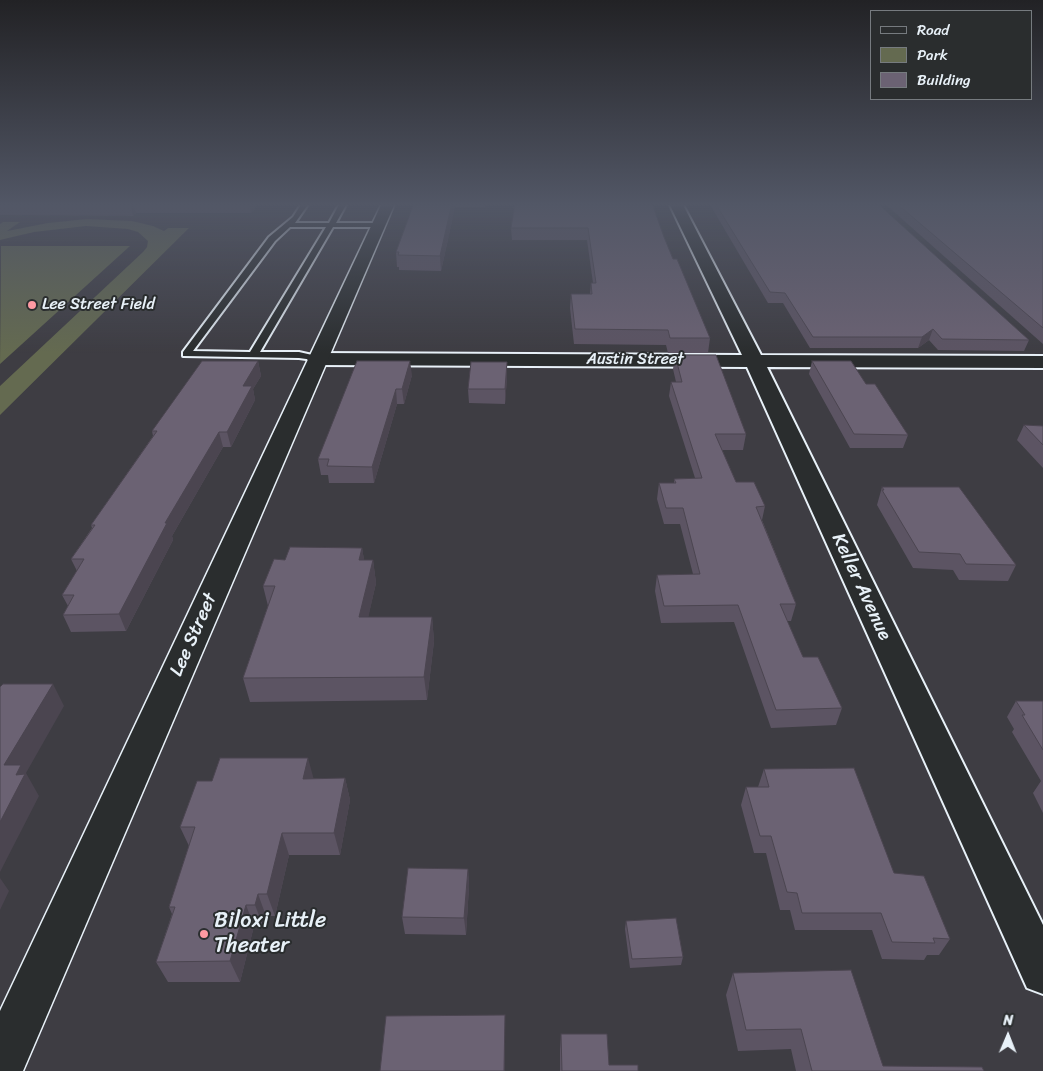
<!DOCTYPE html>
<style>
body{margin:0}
#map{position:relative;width:1043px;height:1071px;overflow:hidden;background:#3e3d43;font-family:Sriracha,sans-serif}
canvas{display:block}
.legend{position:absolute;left:870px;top:10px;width:162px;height:90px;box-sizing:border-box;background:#2a2d2e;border:1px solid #767b7f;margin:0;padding:6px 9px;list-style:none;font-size:15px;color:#e8f1f8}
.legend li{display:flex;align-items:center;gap:10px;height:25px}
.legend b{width:25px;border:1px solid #767b7f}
.north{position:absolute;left:983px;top:1011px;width:50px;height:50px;-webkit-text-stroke:4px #2a2d2e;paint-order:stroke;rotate:1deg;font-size:14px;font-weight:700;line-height:20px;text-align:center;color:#e8f1f8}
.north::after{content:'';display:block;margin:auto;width:18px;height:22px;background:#e8f1f8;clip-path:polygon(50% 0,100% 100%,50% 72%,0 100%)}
</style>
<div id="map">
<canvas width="1043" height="1071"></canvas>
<ul class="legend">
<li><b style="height:6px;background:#2a2d2e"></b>Road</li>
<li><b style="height:14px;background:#646a50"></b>Park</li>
<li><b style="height:14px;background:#6b6273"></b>Building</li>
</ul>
<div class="north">N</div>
</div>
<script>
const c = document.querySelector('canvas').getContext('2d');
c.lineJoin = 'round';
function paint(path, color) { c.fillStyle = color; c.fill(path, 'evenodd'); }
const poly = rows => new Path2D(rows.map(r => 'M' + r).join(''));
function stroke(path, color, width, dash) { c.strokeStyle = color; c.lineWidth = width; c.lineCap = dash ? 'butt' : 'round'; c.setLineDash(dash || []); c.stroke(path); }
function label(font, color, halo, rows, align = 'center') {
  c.font = font + ' Sriracha,sans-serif'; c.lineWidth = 4; c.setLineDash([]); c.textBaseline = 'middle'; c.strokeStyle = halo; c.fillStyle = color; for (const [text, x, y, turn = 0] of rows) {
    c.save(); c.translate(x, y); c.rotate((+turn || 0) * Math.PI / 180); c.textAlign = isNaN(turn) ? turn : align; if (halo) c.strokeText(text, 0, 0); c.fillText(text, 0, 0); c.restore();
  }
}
const green = poly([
 [87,219,132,221,153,226,164,231,168,228,189,228,0,415,0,386,143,252,147,247,148,241,138,232,128,229,86,226,34,232,0,240,0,224,3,222,20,222,7,231,48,223],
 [1,246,130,246,0,364]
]);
const service = poly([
 [302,203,309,203,295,223,329,223,340,203,347,203,336,223,379,223,383,225,379,227,333,227,260,352,299,352,321,357,321,361,299,358,183,356,183,352,269,237,293,217,302,203],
 [290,227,326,227,250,352,193,351,275,241,290,227]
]);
const minor = poly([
 [669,203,682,203,761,355,1043,356,1043,368,767,367,1043,925,1043,994,1027,988,747,367,317,365,310,363,307,359,310,355,317,353,742,355,669,203]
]);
const tertiary = poly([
 [382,203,395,203,23,1071,0,1071,0,1011,382,203]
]);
const wall = poly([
 [0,203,259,203,251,213,136,213,133,216,0,215],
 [414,203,486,203,485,207,455,207,441,271,399,270,399,267,397,267,396,252],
 [515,203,664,237,673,259,710,338,708,353,668,353,666,345,574,344,570,308,571,294,590,294,591,283,593,283,587,240,512,240,511,228],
 [709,203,877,203,1029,340,1024,351,938,350,929,340,918,348,810,348,783,303,768,303],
 [884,203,1043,203,1043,344],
 [675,355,746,434,743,450,722,450,736,482,765,506,762,520,796,604,791,621,787,621,803,657,842,708,836,725,771,728,734,622,661,623,655,591,657,575,693,574,680,524,664,524,657,499,659,483,674,483,674,479,695,478,669,396,671,382,676,382,673,369],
 [258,361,261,376,253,389,255,400,231,447,223,447,172,536,173,540,126,631,71,632,63,615,68,606,62,595,77,571,71,559,92,528,91,525,153,436,152,431],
 [812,361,866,384,908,435,903,448,850,448,809,374],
 [507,362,507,377,505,404,469,403,468,389],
 [412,375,404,404,397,404,374,483,329,483,328,475,321,475,318,459],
 [1024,425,1043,426,1043,468,1017,440],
 [882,487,1016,565,1008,581,959,580,953,570,913,568,877,505],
 [362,548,364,560,373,560,376,583,368,617,432,617,434,641,427,700,250,702,243,678,268,606,263,586,285,560],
 [1016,701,1043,701,1043,813,1033,793,1041,781,1012,732,1014,729,1007,717],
 [764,769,894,873,950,939,939,955,927,955,924,960,882,959,872,930,795,930,790,910,780,910,766,853,754,853,741,805,746,787,758,787],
 [345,778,350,800,340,855,289,855,275,916,266,916,263,926,254,926,240,982,168,982,156,962,172,914,169,907,189,846,180,827,212,781],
 [468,869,469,886,466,935,405,934,402,917],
 [626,921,683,957,681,965,630,968,625,929],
 [733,973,883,1066,984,1071,796,1071,791,1049,738,1051,726,995],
 [561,1034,609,1065,638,1071,560,1071,560,1049]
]);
const shadedWall = poly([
 [130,203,133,203,136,213,133,216],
 [249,203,259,203,251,213],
 [452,203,455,203,455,207,441,271,440,256],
 [933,329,929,340,918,348,922,337],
 [258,361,261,376,253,389,255,400,231,447,227,432,243,386],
 [410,361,412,375,404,404,402,389],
 [507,362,507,377,505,404,505,389],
 [396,389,397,404,374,483,372,467],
 [219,432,223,447,172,536,173,540,126,631,119,614,165,523],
 [362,548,366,570,359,560],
 [373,560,376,583,363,641,359,617],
 [432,617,434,641,427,700,424,677],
 [53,684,64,706,26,773,39,796,0,872,0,822,4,765],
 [308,758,314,780,303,779],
 [345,778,350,800,340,855,334,833],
 [282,833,289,855,275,916,267,894],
 [468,869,469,886,466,935,464,918],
 [0,878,9,891,0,910],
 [258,894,266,916,263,926,255,905],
 [246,905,254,926,240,982,230,961],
 [505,1015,505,1071,504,1071]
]);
const building = poly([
 [414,203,452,203,440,256,398,255,399,252,396,252,414,203],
 [515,203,652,203,664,237,673,259,677,259,710,338,670,338,668,330,575,329,571,294,592,294,591,283,596,283,588,228,511,228,515,203],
 [715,203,877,203,1029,340,942,339,933,329,922,337,813,337,785,293,770,292,715,203],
 [896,203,1043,203,1043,328,896,203],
 [675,355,716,355,746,434,715,434,736,482,754,482,765,506,756,507,796,604,780,604,803,657,818,657,842,708,776,710,738,605,664,606,657,575,700,574,683,508,666,508,659,483,676,483,674,479,702,478,671,382,682,382,675,355],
 [202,361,258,361,243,386,252,386,227,432,219,432,165,523,167,523,119,614,63,615,74,595,62,595,84,559,71,559,95,525,91,525,157,431,152,431,202,361],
 [357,361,410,361,402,389,396,389,372,467,327,466,329,459,318,459,357,361],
 [812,361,851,361,866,384,875,384,908,435,854,434,812,361],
 [471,362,507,362,505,389,468,389,471,362],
 [1024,425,1043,426,1043,445,1024,425],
 [882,487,959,487,1016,565,966,564,960,554,919,552,882,490,884,490,882,487],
 [290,547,362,548,359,560,373,560,359,617,432,617,424,677,243,678,275,586,263,586,274,559,285,560,290,547],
 [3,684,53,684,4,765,21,765,16,775,25,774,0,822,0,687,3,684],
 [1016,701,1043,701,1043,750,1022,715,1025,715,1016,701],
 [220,758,308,758,303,779,345,778,334,833,282,833,267,894,258,894,255,905,246,905,230,961,156,962,175,907,169,907,195,827,180,827,197,781,212,781,220,758],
 [854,768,894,873,924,876,950,939,933,938,935,943,892,942,881,913,802,913,797,893,787,892,771,836,760,836,746,787,769,787,764,769,854,768],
 [408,868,468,869,464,918,402,917,408,868],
 [676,918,683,957,632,959,626,921,676,918],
 [851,970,883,1066,982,1067,984,1071,812,1071,801,1029,746,1030,733,973,851,970],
 [505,1015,504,1071,380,1071,386,1016,505,1015],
 [561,1034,607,1034,609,1065,638,1065,638,1071,562,1071,561,1034]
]);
const markers = [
 [32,305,5,"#ff9aa2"],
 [204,934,5,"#ff9aa2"]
];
const farPoinames = [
 ["Lee Street Field",42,305]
];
const farStreetnames = [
 ["Austin Street",635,360]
];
const streetNames = [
 ["Keller Avenue",861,587,65],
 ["Lee Street",194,635,-66]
];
const nearPoinames = [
 ["Biloxi Little",214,921],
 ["Theater",214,946]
];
paint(green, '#646a50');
stroke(service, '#e8f1f8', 4);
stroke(minor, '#e8f1f8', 4);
stroke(tertiary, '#e8f1f8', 3);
paint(service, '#2a2d2e');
paint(minor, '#2a2d2e');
paint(tertiary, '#2a2d2e');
paint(wall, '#5c5463');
paint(shadedWall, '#4b4550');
paint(building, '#6b6273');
stroke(building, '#4b4550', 1);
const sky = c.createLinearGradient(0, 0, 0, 353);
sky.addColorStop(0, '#222225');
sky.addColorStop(0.58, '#525766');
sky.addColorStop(1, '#52576600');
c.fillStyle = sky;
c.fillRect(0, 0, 1043, 353);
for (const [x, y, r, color] of markers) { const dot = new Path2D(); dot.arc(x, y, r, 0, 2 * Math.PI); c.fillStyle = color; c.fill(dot); stroke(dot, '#2a2d2e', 2); }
label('16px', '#e8f1f8', '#2a2d2e', farPoinames, 'left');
label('16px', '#e8f1f8', '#2a2d2e', farStreetnames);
label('19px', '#e8f1f8', '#2a2d2e', streetNames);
label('22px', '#e8f1f8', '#2a2d2e', nearPoinames, 'left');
</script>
